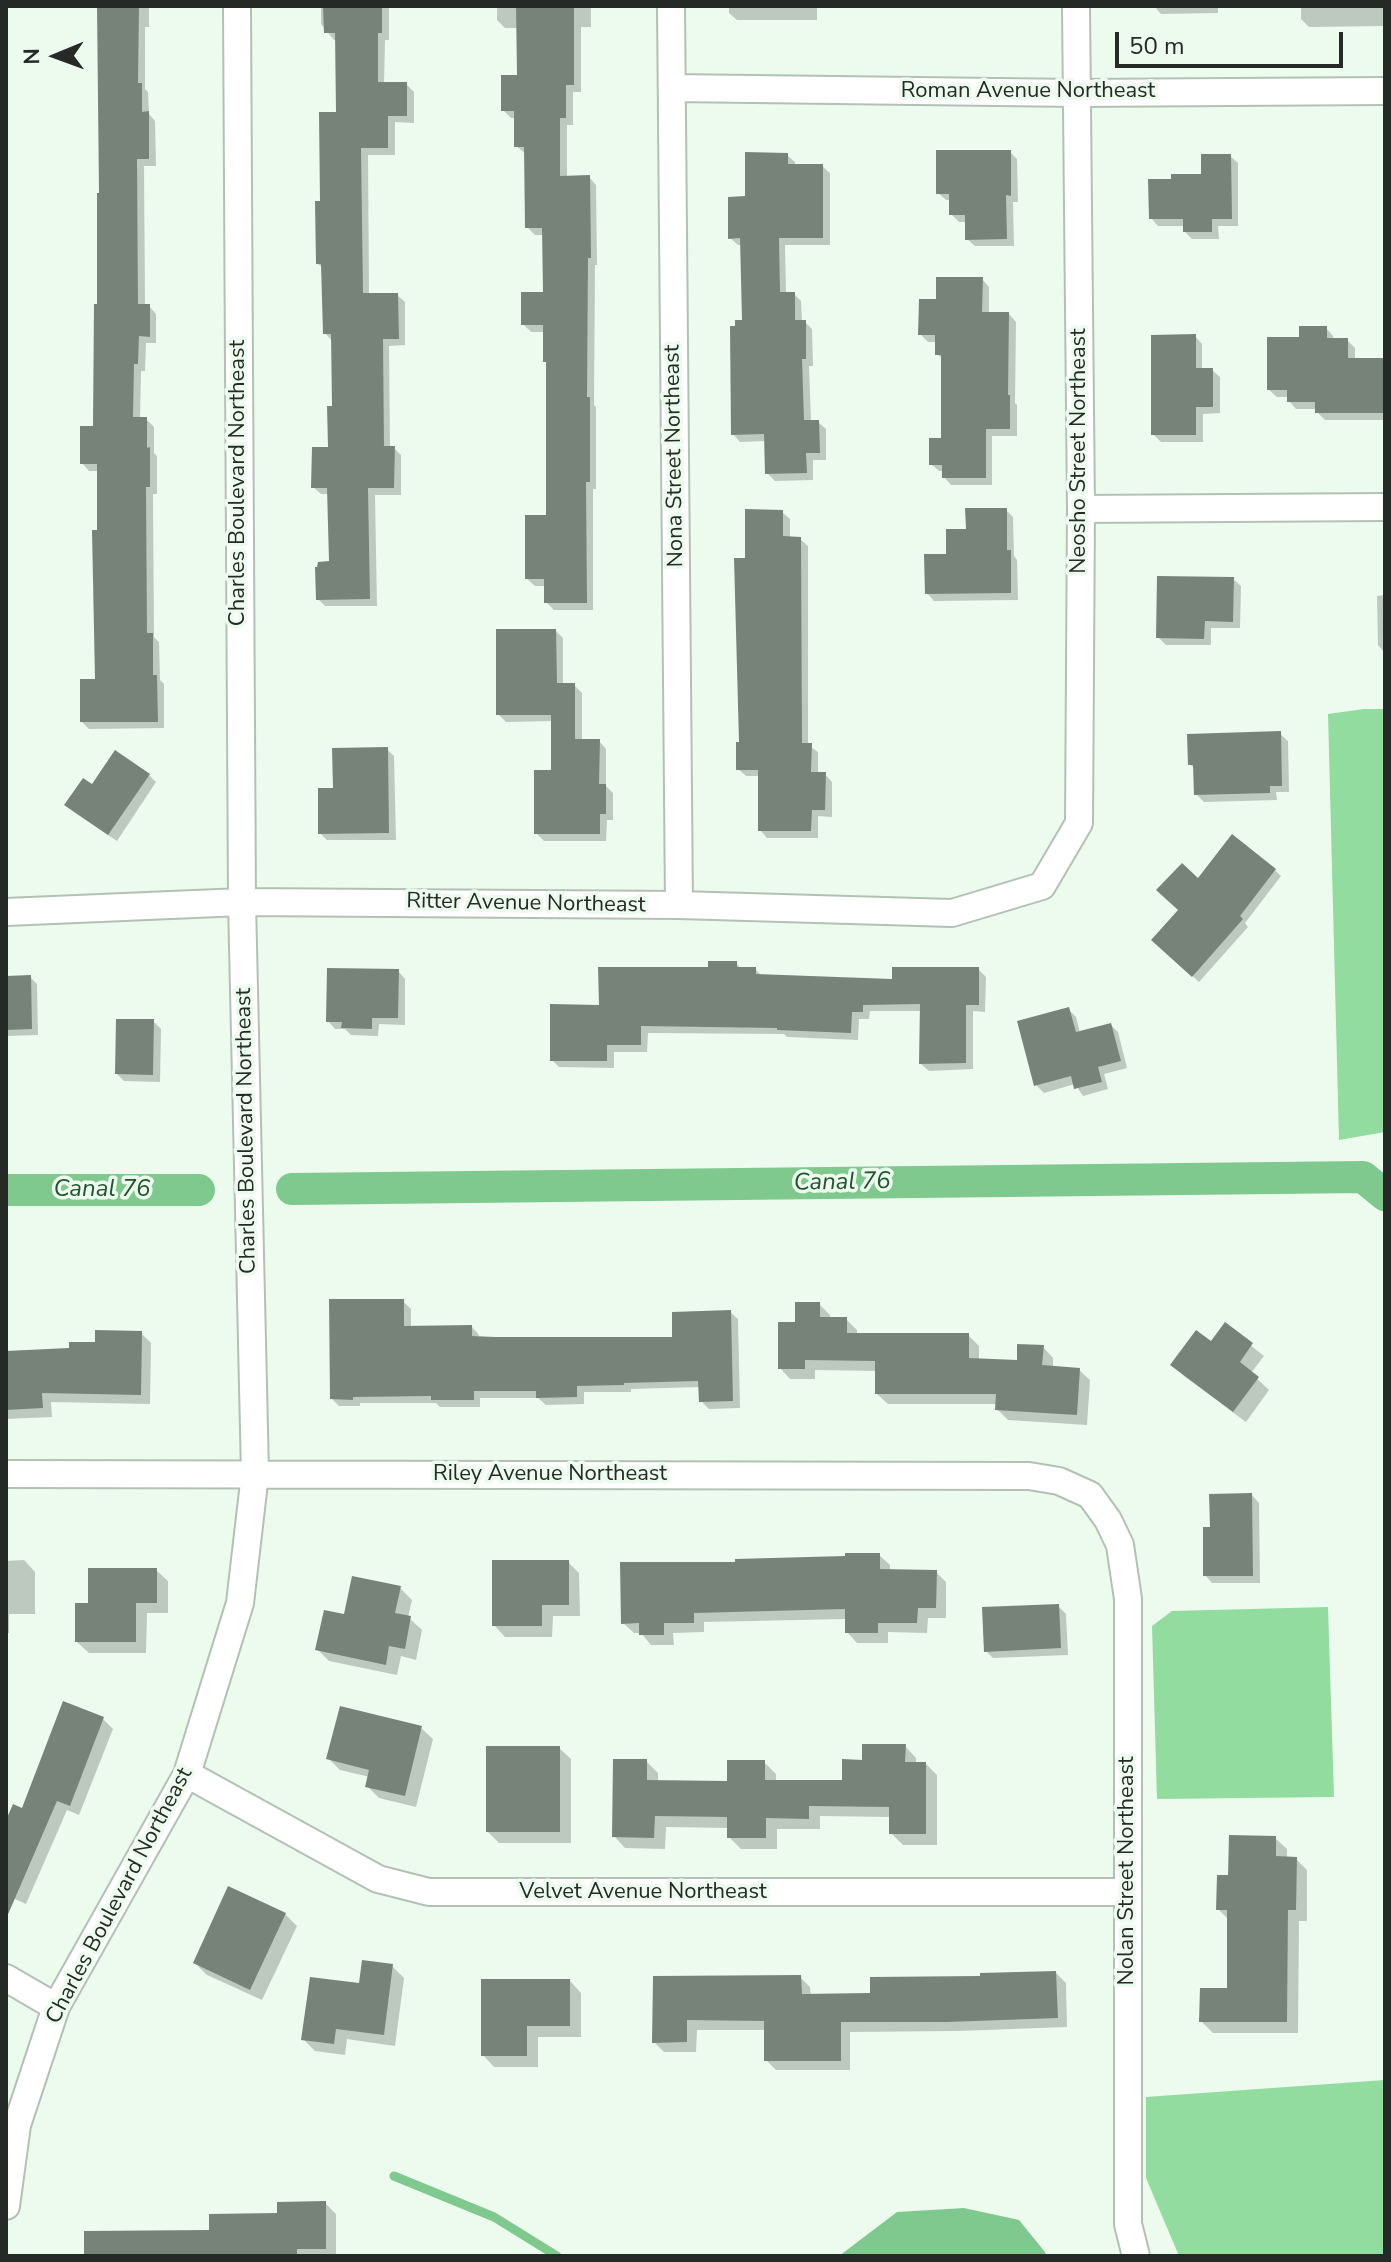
<!DOCTYPE html>
<style>
body{margin:0}
#map{position:relative;width:1391px;height:2262px;overflow:hidden;background:#edfbef;font-family:"Nunito Sans",sans-serif}
canvas{display:block}
.frame{position:absolute;inset:0;border:8px solid #252a26;pointer-events:none}
.north{position:absolute;left:16px;top:16px;width:80px;height:80px;-webkit-text-stroke:6px #edfbef;paint-order:stroke;rotate:269deg;font-size:22px;font-weight:700;line-height:32px;text-align:center;color:#252a26}
.north::after{content:'';display:block;margin:auto;width:28px;height:36px;background:#252a26;clip-path:polygon(50% 0,100% 100%,50% 72%,0 100%)}
.scale{position:absolute;left:1115px;top:32px;width:228px;height:36px;box-sizing:border-box;border:4px solid #252a26;border-top:0;padding-left:10px;font-size:24px;line-height:28px;white-space:nowrap;color:#252a26;-webkit-text-stroke:6px #edfbef;paint-order:stroke}
</style>
<div id="map">
<canvas width="1391" height="2262"></canvas>
<div class="frame"></div>
<div class="north">N</div>
<div class="scale">50 m</div>
</div>
<script>
const c = document.querySelector('canvas').getContext('2d');
c.lineJoin = 'round';
function paint(path, color) { c.fillStyle = color; c.fill(path, 'evenodd'); }
const poly = rows => new Path2D(rows.map(r => 'M' + r).join(''));
function stroke(path, color, width, dash) { c.strokeStyle = color; c.lineWidth = width; c.lineCap = dash ? 'butt' : 'round'; c.setLineDash(dash || []); c.stroke(path); }
function label(font, color, halo, rows, align = 'center') {
  c.font = font + ' "Nunito Sans",sans-serif'; c.lineWidth = 7; c.setLineDash([]); c.textBaseline = 'middle'; c.strokeStyle = halo; c.fillStyle = color; for (const [text, x, y, turn = 0] of rows) {
    c.save(); c.translate(x, y); c.rotate((+turn || 0) * Math.PI / 180); c.textAlign = isNaN(turn) ? turn : align; if (halo) c.strokeText(text, 0, 0); c.fillText(text, 0, 0); c.restore();
  }
}
const forest = poly([
 [1364,709,1385,709,1385,1132,1339,1140,1328,714],
 [1328,1607,1334,1797,1157,1799,1152,1626,1172,1611],
 [1385,2080,1385,2256,1179,2256,1146,2178,1146,2097]
]);
const water = poly([
 [964,2208,1019,2220,1045,2252,1046,2256,839,2256,897,2212]
]);
const shadow = poly([
 [99,6,149,6,149,27,145,27,145,89,148,92,149,114,155,121,156,166,144,166,145,306,149,306,156,314,156,343,146,343,145,371,141,371,140,419,146,419,154,427,154,453,157,456,157,494,153,494,154,637,159,642,160,680,164,684,164,728,89,729,82,722,97,681,99,471,89,471,82,463,95,428,101,195],
 [321,6,389,6,389,40,385,40,384,84,406,84,414,92,414,123,395,122,395,155,368,155,369,295,397,295,405,302,405,345,389,346,390,448,394,448,401,455,401,495,375,495,377,606,325,606,318,599,331,563,329,494,321,494,313,487,330,449,335,408,333,342,325,333,323,268,318,264,322,204,338,114,337,40,334,40,321,24],
 [497,6,591,6,591,27,581,27,581,92,573,92,573,125,567,125,567,178,589,177,596,185,597,265,595,265,594,405,596,407,596,489,593,489,593,610,554,610,546,602,546,586,535,586,527,579,548,517,548,365,545,361,545,332,531,332,523,324,545,294,544,235,535,235,527,227,526,154,516,146,516,118,511,118,503,110,519,77,518,28,505,28,497,20],
 [729,6,817,6,817,20,737,20,729,13],
 [1154,6,1218,6,1218,13,1161,14],
 [1301,6,1385,6,1385,26,1309,27,1301,19],
 [1010,152,1017,159,1018,202,1013,202,1014,246,975,246,967,239,967,222,959,222,951,214,951,200,946,200,938,193],
 [787,155,795,162,795,166,822,166,830,173,830,245,785,245,786,294,794,294,801,301,802,322,805,322,812,329,813,366,809,366,811,422,818,422,826,429,826,460,813,460,813,480,775,481,767,473,766,441,740,442,733,434,744,322,742,245,738,245,730,238,747,198],
 [1230,156,1238,163,1238,226,1218,226,1219,239,1192,239,1185,232,1185,226,1158,226,1151,218],
 [1383,162,1385,162,1385,209,1385,208],
 [982,279,989,287,989,314,1009,314,1016,322,1015,403,1017,405,1017,436,992,436,992,485,951,485,944,477,944,471,939,471,931,464,943,440,943,359,937,354,937,342,928,342,920,334,938,301],
 [1326,328,1333,336,1334,340,1347,340,1355,348,1355,360,1385,360,1385,420,1325,420,1317,412,1317,409,1296,409,1289,401,1289,397,1277,397,1269,390,1301,339],
 [1195,336,1202,344,1202,370,1212,370,1220,377,1220,413,1203,414,1203,442,1161,442,1153,434],
 [1006,510,1013,517,1014,556,1017,560,1018,600,934,601,927,593,948,556,968,531],
 [782,512,790,519,790,538,800,539,808,546,808,745,818,752,818,774,825,774,832,782,832,817,818,816,818,838,767,838,760,830,760,776,746,776,738,769,747,560],
 [1233,579,1241,586,1240,628,1211,628,1211,645,1166,645,1158,637],
 [1385,595,1385,653,1378,645,1377,596],
 [556,631,563,638,563,685,574,685,582,693,582,741,599,741,606,749,606,786,613,793,613,820,607,820,606,841,544,841,536,833,553,772,553,721,506,722,498,714],
 [1280,734,1288,741,1289,792,1276,792,1277,800,1204,802,1196,794,1196,770,1190,764],
 [387,749,394,756,396,840,327,840,320,833],
 [149,775,156,782,117,841,74,812,67,805,92,787],
 [1275,870,1281,876,1245,923,1248,927,1199,982,1154,940,1180,910,1198,880],
 [736,963,741,969,755,969,762,976,894,981,978,969,986,977,985,1012,973,1011,973,1069,929,1071,921,1064,922,1011,870,1011,869,1019,859,1019,858,1040,787,1037,784,1034,648,1033,647,1052,614,1052,614,1068,559,1067,552,1060,601,1007,710,969],
 [398,971,405,979,405,1025,379,1024,378,1036,351,1035,345,1029,335,1029,328,1021],
 [30,977,37,984,38,1035,6,1036,6,978],
 [1068,1009,1076,1017,1080,1033,1111,1025,1118,1032,1127,1068,1104,1074,1108,1089,1083,1096,1075,1084,1044,1093,1036,1085],
 [153,1021,161,1029,160,1082,124,1081,117,1074],
 [403,1301,411,1309,411,1327,472,1327,479,1335,479,1338,674,1339,730,1312,738,1319,740,1408,709,1409,701,1401,701,1387,631,1389,631,1392,584,1392,584,1404,546,1405,538,1398,480,1398,480,1407,440,1407,436,1403,360,1403,360,1406,339,1406,332,1399],
 [819,1304,830,1315,830,1319,846,1319,857,1330,857,1335,968,1335,979,1346,979,1360,1018,1362,1043,1347,1053,1358,1053,1368,1079,1370,1090,1380,1087,1425,1008,1420,997,1409,998,1404,888,1404,877,1394,877,1371,815,1370,815,1379,790,1379,780,1368,797,1324],
 [1225,1325,1264,1356,1251,1373,1269,1390,1246,1422,1184,1376,1173,1365,1211,1344],
 [141,1333,151,1343,150,1404,51,1402,52,1417,6,1419,6,1353,71,1350],
 [1252,1495,1259,1503,1260,1583,1212,1583,1205,1575,1212,1529],
 [879,1555,890,1565,890,1572,936,1572,946,1582,946,1618,928,1618,927,1633,888,1632,888,1643,857,1643,847,1632,847,1619,704,1622,704,1632,673,1633,674,1645,651,1645,641,1633,634,1633,623,1623,737,1564],
 [24,1560,35,1572,35,1614,9,1614,9,1633,6,1633,6,1561],
 [568,1562,579,1573,580,1616,553,1616,552,1637,505,1637,494,1625],
 [156,1570,168,1581,168,1613,147,1613,146,1653,89,1653,77,1642,90,1605],
 [400,1588,412,1600,408,1617,422,1630,416,1660,401,1656,397,1675,329,1661,317,1649,346,1616],
 [1058,1606,1066,1614,1068,1655,993,1658,986,1651],
 [103,1719,113,1729,79,1815,67,1810,26,1904,6,1895,6,1825,23,1810],
 [421,1728,433,1739,416,1807,379,1798,367,1786,370,1777,340,1770,329,1759],
 [905,1746,916,1758,916,1764,926,1764,937,1775,937,1845,903,1845,891,1833,891,1817,820,1816,820,1829,777,1829,777,1849,741,1849,729,1837,729,1828,666,1827,665,1849,625,1848,614,1836,646,1761,658,1773,658,1782,729,1783,764,1762,776,1774,776,1782,844,1782,865,1762],
 [559,1748,571,1759,571,1843,499,1843,488,1832],
 [1275,1838,1287,1849,1287,1858,1296,1859,1307,1870,1307,1921,1299,1921,1298,2033,1213,2033,1201,2021,1229,1990,1229,1920,1218,1909,1230,1877],
 [285,1914,297,1926,262,2000,207,1975,195,1963],
 [392,1966,404,1978,395,2046,347,2039,345,2055,315,2051,303,2039,361,1986],
 [1056,1973,1066,1983,1067,2027,958,2031,850,2032,850,2070,776,2070,766,2060,766,2030,697,2030,696,2052,664,2052,654,2042,655,1977,800,1977,810,1987,811,1996,872,1995,982,1978],
 [570,1981,581,1993,581,2037,538,2037,538,2067,494,2067,483,2055],
 [325,2203,336,2214,336,2256,86,2256,211,2232]
]);
const stream = poly([
 [394,2176,494,2217,557,2256]
]);
const canal = poly([
 [292,1189,1363,1177,1385,1195],
 [6,1190,199,1190]
]);
const building = poly([
 [97,6,139,6,138,83,142,83,142,112,149,111,149,159,137,159,138,304,150,304,150,337,139,336,138,364,134,364,133,417,147,417,147,448,150,447,150,487,146,487,147,633,153,633,153,675,157,675,158,722,80,722,80,679,95,679,92,530,97,530,97,464,80,464,80,426,93,426,94,304,97,304,97,193,99,193],
 [323,6,382,6,382,33,378,33,378,82,407,82,407,116,388,116,388,148,361,148,363,293,398,293,399,339,383,339,384,446,395,446,394,488,368,488,370,599,316,600,315,567,317,567,318,562,329,561,327,488,311,488,312,447,328,447,327,406,332,406,331,334,323,334,321,264,316,264,315,201,320,201,319,112,336,112,335,33,324,33],
 [516,6,574,6,574,85,566,85,566,118,560,118,560,176,590,175,591,258,588,258,587,397,590,397,590,482,586,482,587,603,544,603,544,579,525,579,525,515,546,515,546,362,543,362,543,325,521,325,521,292,543,292,542,228,525,228,524,147,514,147,514,111,501,111,501,75,517,75],
 [936,150,1011,150,1011,196,1006,195,1007,239,965,240,965,215,949,215,949,194,936,194],
 [745,152,788,153,788,164,823,164,823,238,779,238,780,292,795,292,795,320,806,320,806,359,802,359,804,420,819,420,820,453,806,453,807,473,765,474,764,434,731,435,730,326,735,326,735,320,742,320,740,238,728,239,728,197,745,196],
 [1201,154,1231,154,1232,219,1212,219,1212,232,1183,232,1183,219,1149,219,1148,179,1171,179,1171,174,1201,174],
 [936,277,983,277,982,312,1009,312,1008,395,1010,395,1010,429,986,429,986,478,942,478,942,465,929,465,929,438,941,438,941,355,935,355,935,335,918,335,919,299,936,299],
 [1299,326,1327,326,1327,338,1348,338,1348,358,1385,358,1385,413,1315,413,1315,402,1287,402,1287,390,1267,390,1267,337,1299,337],
 [1196,334,1196,368,1213,368,1213,407,1196,407,1196,435,1151,435,1151,335],
 [965,508,1007,508,1007,550,1011,550,1011,593,925,594,924,554,946,554,946,529,966,529],
 [745,509,783,510,783,536,801,537,802,743,812,743,811,772,826,772,825,810,812,810,811,831,758,831,758,770,736,770,736,742,739,742,734,558,745,558],
 [1157,576,1234,577,1233,622,1205,621,1204,639,1156,638],
 [496,629,556,629,557,683,575,683,575,739,600,739,599,784,606,784,606,814,600,814,600,834,534,834,534,770,551,770,551,715,496,715],
 [1281,731,1282,786,1270,786,1270,793,1194,795,1193,765,1188,765,1187,734],
 [388,747,389,833,318,834,318,788,333,788,332,748],
 [115,750,150,774,108,835,64,805,83,778,92,784],
 [1232,834,1276,869,1240,916,1243,919,1192,977,1151,940,1178,910,1156,890,1182,863,1198,878],
 [708,961,737,961,737,967,756,967,756,974,892,979,892,967,979,967,979,1005,966,1005,966,1063,919,1064,920,1004,863,1005,863,1012,852,1012,851,1033,777,1030,777,1028,641,1026,641,1045,607,1045,607,1061,550,1061,550,1004,599,1005,598,967,708,967],
 [327,968,399,969,398,1018,372,1018,372,1029,341,1028,342,1022,326,1022],
 [31,975,32,1029,6,1030,6,976],
 [1069,1007,1076,1032,1111,1023,1121,1061,1098,1067,1102,1082,1074,1089,1071,1076,1034,1086,1017,1021],
 [116,1019,154,1019,153,1075,115,1074],
 [329,1299,404,1299,404,1326,472,1325,472,1336,495,1337,672,1337,672,1312,731,1310,733,1401,699,1402,698,1381,624,1383,624,1385,577,1386,577,1397,536,1398,536,1391,474,1391,474,1400,431,1400,431,1396,353,1397,353,1400,330,1399],
 [795,1302,820,1302,820,1317,847,1317,847,1333,969,1333,969,1358,1017,1360,1017,1344,1044,1345,1042,1365,1080,1368,1077,1415,995,1410,996,1394,875,1394,875,1361,805,1360,805,1369,778,1369,778,1322,795,1322],
 [1225,1322,1253,1343,1240,1362,1259,1377,1233,1412,1170,1365,1196,1330,1211,1341],
 [95,1330,142,1331,141,1395,42,1393,43,1408,6,1410,6,1351,69,1348,69,1342,95,1342],
 [1252,1493,1253,1576,1203,1576,1203,1527,1210,1527,1209,1494],
 [845,1553,880,1553,880,1569,937,1570,936,1608,918,1608,917,1623,878,1623,878,1633,845,1633,845,1609,694,1613,694,1623,664,1623,664,1635,639,1635,639,1623,621,1624,620,1562,735,1562,735,1559,845,1556],
 [492,1560,569,1560,569,1605,542,1605,542,1626,492,1626],
 [88,1568,157,1568,157,1603,136,1603,136,1642,75,1642,75,1603,88,1603],
 [352,1576,401,1586,395,1613,411,1616,405,1649,389,1646,386,1665,315,1650,324,1610,344,1614],
 [1059,1604,1061,1648,984,1652,982,1607],
 [63,1701,104,1717,70,1806,57,1801,6,1919,6,1820,13,1804,22,1808],
 [340,1706,422,1726,405,1796,365,1787,369,1770,326,1759],
 [862,1744,906,1744,905,1762,926,1762,926,1834,889,1834,889,1807,809,1806,809,1819,766,1818,766,1838,727,1838,727,1817,655,1816,654,1838,612,1837,613,1759,647,1759,647,1780,727,1781,727,1760,765,1760,765,1780,842,1780,842,1759,862,1760],
 [486,1746,560,1746,560,1832,486,1832],
 [1229,1835,1276,1836,1276,1856,1297,1857,1296,1910,1288,1910,1287,2022,1199,2022,1200,1988,1227,1988,1227,1910,1216,1910,1217,1875,1228,1875],
 [228,1886,286,1913,250,1990,193,1963],
 [362,1960,393,1964,384,2035,336,2029,334,2044,301,2040,310,1977,359,1983],
 [1056,1971,1058,2018,947,2022,841,2022,841,2061,764,2061,764,2021,687,2020,687,2042,652,2043,653,1976,801,1975,802,1994,870,1993,870,1977,980,1976,980,1973],
 [481,1979,570,1979,570,2026,527,2026,527,2056,481,2056],
 [326,2201,326,2249,297,2249,297,2256,84,2256,84,2231,209,2230,209,2214,277,2213,277,2202]
]);
const street = poly([
 [671,6,679,905],
 [672,88,1078,93,1385,91],
 [1081,509,1385,507],
 [6,912,242,902,679,905,952,913,1042,886,1079,823,1081,509,1076,6],
 [6,1474,1029,1476,1059,1481,1090,1495,1108,1520,1120,1545,1128,1599,1128,2224,1136,2256],
 [187,1774,378,1879,429,1892,1128,1892],
 [6,1978,56,2007],
 [6,2206,17,2125,56,2007,187,1774,240,1603,255,1474,242,902,237,6]
]);
const streetNames = [
 ["Roman Avenue Northeast",1028,92],
 ["Neosho Street Northeast",1080,451,-90],
 ["Nona Street Northeast",675,456,-91],
 ["Charles Boulevard Northeast",239,483,-90],
 ["Ritter Avenue Northeast",526,904,1],
 ["Charles Boulevard Northeast",247,1131,-91],
 ["Riley Avenue Northeast",550,1475],
 ["Nolan Street Northeast",1128,1871,-90],
 ["Velvet Avenue Northeast",643,1893],
 ["Charles Boulevard Northeast",120,1896,-62]
];
const waterNames = [
 ["Canal 76",842,1183,-1],
 ["Canal 76",102,1190]
];
paint(forest, '#92dca0');
paint(water, '#7fc98e');
paint(shadow, '#0003');
stroke(stream, '#7fc98e', 9);
stroke(canal, '#7fc98e', 32);
paint(building, '#778378');
stroke(street, '#b3c1b5', 30);
stroke(street, '#fff', 26);
label('22px', '#252a26', '#edfbef', streetNames);
label('italic 24px', '#1f542d', '#edfbef', waterNames);
</script>
